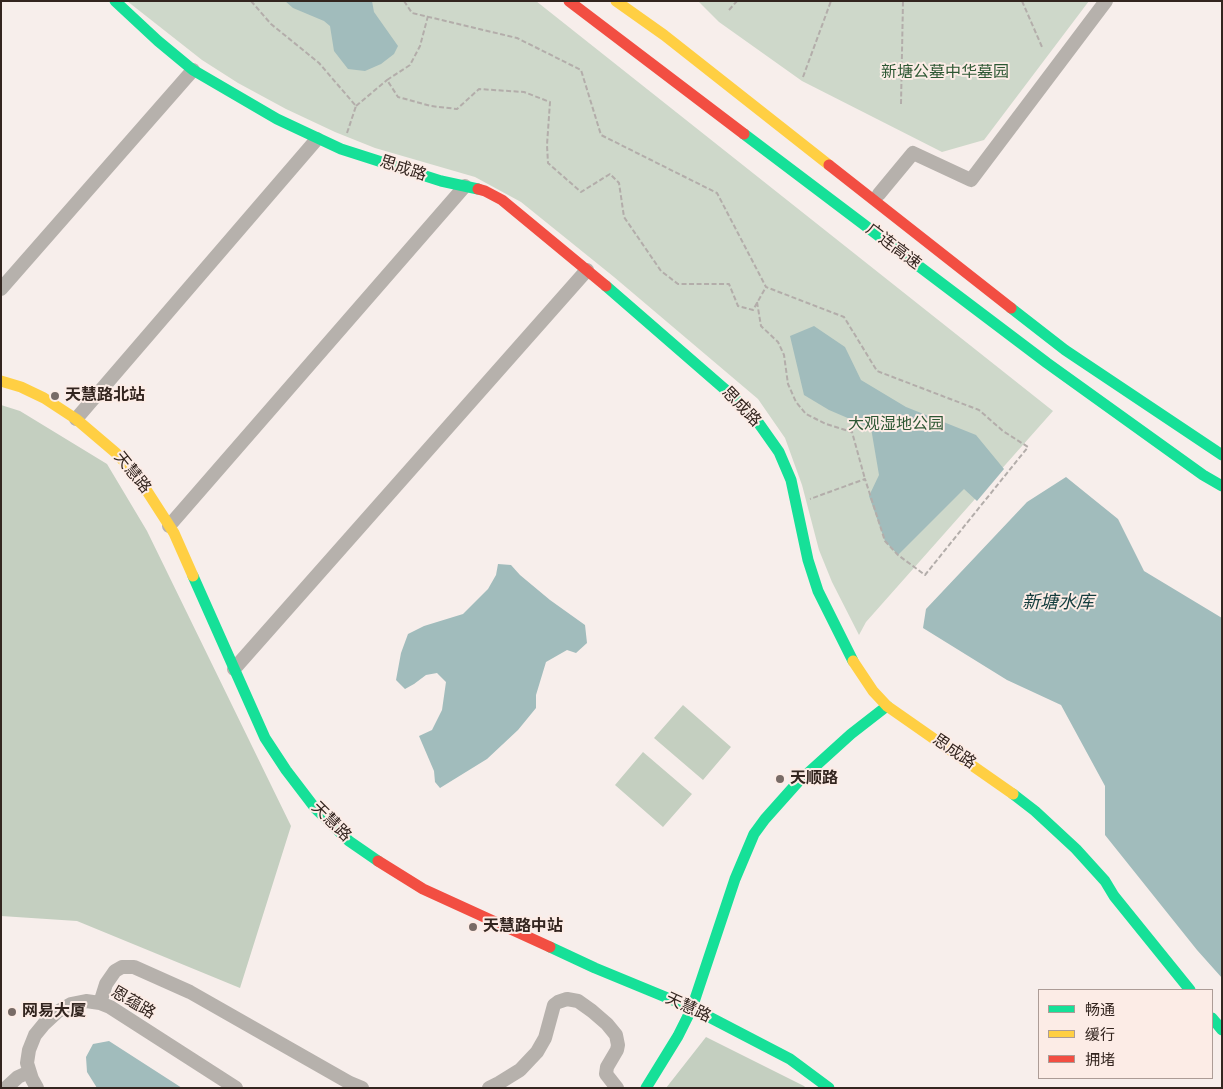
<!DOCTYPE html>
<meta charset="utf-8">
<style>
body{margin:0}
#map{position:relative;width:1223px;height:1089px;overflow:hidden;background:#f7eeeb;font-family:"Varela Round","Noto Sans SC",sans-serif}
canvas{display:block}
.frame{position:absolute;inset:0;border:2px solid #33251f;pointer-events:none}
.legend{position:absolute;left:1038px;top:989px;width:175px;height:90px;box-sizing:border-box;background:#fcece6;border:1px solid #ac9c96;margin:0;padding:6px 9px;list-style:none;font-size:15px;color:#33251f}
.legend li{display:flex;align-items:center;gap:10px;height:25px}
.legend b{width:25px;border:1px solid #ac9c96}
</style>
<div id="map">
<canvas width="1223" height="1089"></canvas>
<div class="frame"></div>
<ul class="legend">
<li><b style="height:6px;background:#16e098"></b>畅通</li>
<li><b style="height:6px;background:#ffcf43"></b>缓行</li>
<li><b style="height:6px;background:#f24e42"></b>拥堵</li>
</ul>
</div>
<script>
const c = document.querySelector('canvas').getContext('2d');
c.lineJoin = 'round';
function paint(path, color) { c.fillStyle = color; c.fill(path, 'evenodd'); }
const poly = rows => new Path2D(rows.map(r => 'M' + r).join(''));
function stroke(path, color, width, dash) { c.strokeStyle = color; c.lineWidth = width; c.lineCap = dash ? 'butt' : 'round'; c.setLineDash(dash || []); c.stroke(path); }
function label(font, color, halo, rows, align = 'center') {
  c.font = font + ' "Varela Round","Noto Sans SC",sans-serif'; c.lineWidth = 4; c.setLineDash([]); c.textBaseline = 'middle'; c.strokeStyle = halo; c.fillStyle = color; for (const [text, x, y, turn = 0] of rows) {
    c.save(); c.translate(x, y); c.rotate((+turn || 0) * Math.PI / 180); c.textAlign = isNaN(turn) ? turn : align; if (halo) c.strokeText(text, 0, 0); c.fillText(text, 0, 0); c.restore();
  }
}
const green = poly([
 [127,1,536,1,1053,411,866,622,859,635,832,582,819,550,802,485,785,438,758,399,614,277,521,202,475,177,375,148,335,132,286,109,238,83,202,60],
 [698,1,1089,1,984,140,942,152,802,81,719,22]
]);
const forest = poly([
 [1,405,20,411,107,464,147,531,291,826,240,988,77,921,1,916],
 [683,705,731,747,703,780,654,738],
 [643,752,692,794,663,827,615,785],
 [706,1037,804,1086,806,1088,666,1088]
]);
const water = poly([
 [285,1,372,1,374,12,398,46,394,54,381,64,365,71,348,69,334,51,330,26,324,21,293,8],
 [814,326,845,347,861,380,906,407,976,435,1004,469,977,501,964,489,898,555,885,541,869,496,879,475,871,428,829,410,804,395,790,336],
 [1066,477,1118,519,1144,571,1222,618,1222,978,1197,950,1105,835,1105,786,1061,705,1007,680,923,628,926,609,1027,502],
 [498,564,511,565,520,575,550,600,585,625,587,643,576,653,567,650,546,662,536,695,536,708,518,730,487,759,440,788,435,782,434,771,419,736,432,730,442,710,446,682,437,673,426,675,414,684,405,689,396,680,401,653,408,634,424,626,463,614,488,589,496,575],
 [109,1041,182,1088,97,1088,87,1072,86,1057,93,1044]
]);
const path = poly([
 [183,1,185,1],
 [251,1,271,24,319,63,356,106,347,133],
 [404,1,412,13,517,38,581,70,601,135,717,193,766,287,844,317,877,371,979,410,1003,431,1028,447,925,575,898,555,885,541,865,479,810,499],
 [1022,1,1042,47],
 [729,10,737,1],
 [428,16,420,46,410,65,387,80,398,97,431,106,457,109,479,89,524,92,550,102,547,145,548,163,581,192,610,174,619,183,624,217,661,271,678,284,729,284,738,306,753,310,766,287],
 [803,77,831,1],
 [901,104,903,1],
 [356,106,387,80],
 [757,302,761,326,778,342,784,355,788,384,796,402,806,414,826,424,852,432,865,479]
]);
const street = poly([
 [879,194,913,153,971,180,1106,1],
 [1,289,193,70],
 [76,419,317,139],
 [169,526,465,186],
 [234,669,587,270],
 [100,1003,106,984,115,971,122,967,134,967,190,992,350,1083,362,1088],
 [6,1088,18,1077,29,1072],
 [37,1088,32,1079,27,1063,29,1050,35,1035,44,1024,57,1012,71,1004,86,1001,100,1003,110,1007,236,1088],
 [489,1088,499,1083,520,1070,537,1052,545,1038,554,1005,558,1002,567,999,578,1001,592,1011,607,1024,616,1035,618,1045,617,1050,607,1067,606,1074,617,1088]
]);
const fast = poly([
 [115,1,158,41,193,70,277,119,341,149,441,181,478,189],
 [606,286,728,392,755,418,779,452,791,480,808,560,818,591,853,661],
 [193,576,265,738,286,770,315,808,349,841,378,861],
 [1013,794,1035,811,1076,849,1105,881,1114,896,1190,990],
 [550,947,595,968,692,1008,790,1059,829,1088],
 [1212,1018,1222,1030],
 [646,1088,678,1036,692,1008,735,879,754,834,765,819,798,782,851,734,887,706]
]);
const slow = poly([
 [1,381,21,387,44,398,76,419,116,453,136,474,174,533,193,576],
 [853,661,873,691,887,706,1013,794]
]);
const jam = poly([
 [478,189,485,191,502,200,606,286],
 [378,861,423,889,550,947]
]);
const fastBridge = poly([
 [744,134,1047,363,1203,475,1222,486],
 [1011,308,1065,350,1222,455]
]);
const slowBridge = poly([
 [616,1,664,35,829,165]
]);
const jamBridge = poly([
 [569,1,744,134],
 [829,165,1011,308]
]);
const markers = [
 [55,396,5,"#786b66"],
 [780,779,5,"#786b66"],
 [473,927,5,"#786b66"],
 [12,1012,5,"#786b66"]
];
const parkNames = [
 ["新塘公墓中华墓园",945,73],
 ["大观湿地公园",896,425]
];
const streetNames = [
 ["思成路",403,169,18],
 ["广连高速",893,247,37],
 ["思成路",741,407,46],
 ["天慧路",132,473,51],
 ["思成路",954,752,34],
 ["天慧路",331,822,45],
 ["恩蕴路",133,1003,30],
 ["天慧路",688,1008,25]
];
const poiNames = [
 ["天慧路北站",65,396],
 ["天顺路",790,779],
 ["天慧路中站",483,927],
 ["网易大厦",22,1012]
];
const waterNames = [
 ["新塘水库",1058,603]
];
paint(green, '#ced8ca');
paint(forest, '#c4cfc0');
paint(water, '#a1bcbc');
stroke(path, '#b3adaa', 2, [5, 2.5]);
stroke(street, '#b6b1ac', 14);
stroke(fast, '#16e098', 11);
stroke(slow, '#ffcf43', 11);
stroke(jam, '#f24e42', 11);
stroke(fastBridge, '#16e098', 11);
stroke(slowBridge, '#ffcf43', 11);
stroke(jamBridge, '#f24e42', 11);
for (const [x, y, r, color] of markers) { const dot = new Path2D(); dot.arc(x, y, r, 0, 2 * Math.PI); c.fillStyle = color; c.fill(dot); stroke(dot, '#fcece6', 2); }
label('16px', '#2d5733', '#fcece6', parkNames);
label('16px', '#33251f', '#fcece6', streetNames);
label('bold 16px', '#33251f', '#fcece6', poiNames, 'left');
label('italic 18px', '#123c3d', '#fcece6', waterNames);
</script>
